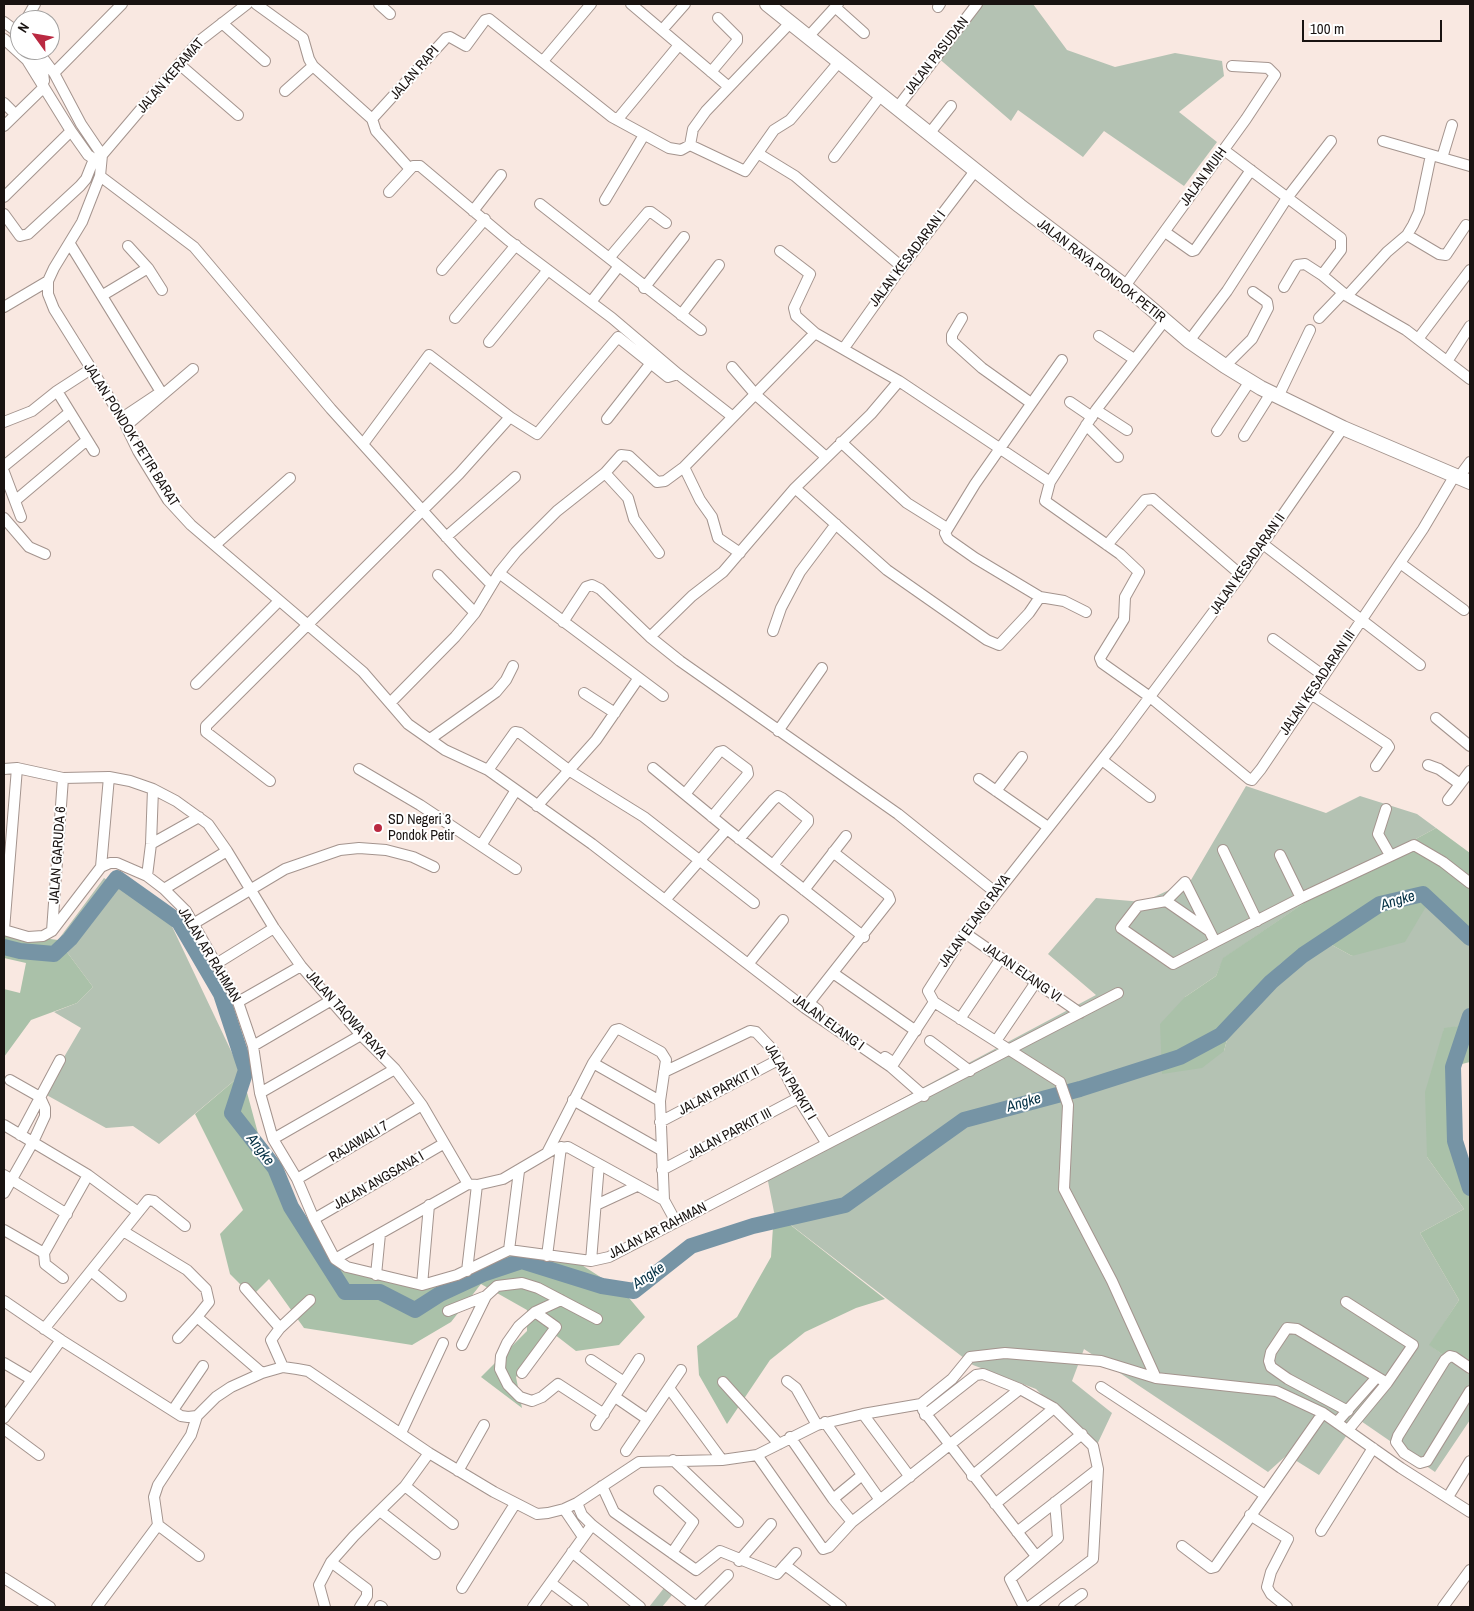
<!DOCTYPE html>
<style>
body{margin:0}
#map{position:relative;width:1474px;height:1611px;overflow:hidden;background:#f9e8e1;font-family:"Archivo Narrow",sans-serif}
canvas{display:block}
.frame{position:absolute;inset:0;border:5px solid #191311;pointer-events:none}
.north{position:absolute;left:10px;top:10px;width:50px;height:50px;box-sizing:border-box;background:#fff;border:1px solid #a3a1a0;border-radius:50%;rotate:302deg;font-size:14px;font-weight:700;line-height:20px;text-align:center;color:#191311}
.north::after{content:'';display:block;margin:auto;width:18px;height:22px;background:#ba2941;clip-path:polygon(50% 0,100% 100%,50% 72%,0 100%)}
.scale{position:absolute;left:1302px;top:20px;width:140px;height:22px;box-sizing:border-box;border:2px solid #191311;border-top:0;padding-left:6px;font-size:15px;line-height:18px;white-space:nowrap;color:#191311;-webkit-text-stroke:4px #fff;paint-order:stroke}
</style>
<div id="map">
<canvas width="1474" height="1611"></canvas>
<div class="frame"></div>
<div class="north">N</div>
<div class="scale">100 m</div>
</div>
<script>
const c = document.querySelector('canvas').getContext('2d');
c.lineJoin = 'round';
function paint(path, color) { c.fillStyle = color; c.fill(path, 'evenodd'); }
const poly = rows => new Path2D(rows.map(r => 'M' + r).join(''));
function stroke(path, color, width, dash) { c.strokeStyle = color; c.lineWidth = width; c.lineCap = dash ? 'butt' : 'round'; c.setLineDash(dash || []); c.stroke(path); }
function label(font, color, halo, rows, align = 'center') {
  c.font = font + ' "Archivo Narrow",sans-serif'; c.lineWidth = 4; c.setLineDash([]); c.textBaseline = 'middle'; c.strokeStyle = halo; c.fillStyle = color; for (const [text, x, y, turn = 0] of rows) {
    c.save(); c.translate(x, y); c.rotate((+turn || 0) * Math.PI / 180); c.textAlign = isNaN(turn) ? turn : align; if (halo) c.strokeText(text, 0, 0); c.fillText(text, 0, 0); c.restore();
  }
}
const green = poly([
 [974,4,1033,4,1067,50,1115,67,1175,53,1222,61,1224,76,1179,112,1217,142,1184,186,1104,131,1083,157,1018,110,1011,121,936,56],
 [1246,786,1326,813,1360,796,1417,814,1436,828,1329,886,1224,958,1216,976,1185,997,1224,1051,1235,1009,1280,964,1319,938,1352,956,1426,905,1470,934,1470,1005,1465,1025,1444,1029,1427,1157,1464,1209,1420,1233,1459,1300,1430,1345,1470,1375,1470,1420,1435,1472,1358,1419,1319,1475,1287,1455,1268,1472,1084,1349,1072,1381,1112,1413,1095,1449,1036,1389,973,1365,774,1212,766,1171,1096,995,1048,954,1096,898,1143,902,1191,880],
 [104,878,169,920,242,1074,159,1144,133,1126,106,1128,43,1093,81,1028,54,1012,77,1003,93,987,58,940],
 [664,1588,672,1595,662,1607,649,1607]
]);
const forest = poly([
 [1436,828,1470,853,1470,934,1427,905,1405,942,1352,956,1319,938,1280,964,1235,1009,1224,1051,1202,1068,1162,1074,1160,1024,1185,997,1216,976,1223,958,1329,886],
 [4,933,58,940,93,987,77,1003,31,1020,4,1057,4,989,20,993,26,963,4,958],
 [1470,1005,1470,1062,1446,1068,1451,1141,1470,1167,1470,1374,1429,1345,1459,1300,1420,1233,1464,1209,1427,1157,1425,1092,1444,1028,1465,1025],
 [242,1074,259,1137,318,1254,346,1266,416,1286,450,1275,484,1257,518,1254,577,1262,624,1292,645,1317,619,1345,576,1351,554,1334,516,1377,522,1408,481,1377,527,1331,527,1310,481,1284,451,1322,412,1345,304,1328,269,1279,252,1296,230,1274,220,1234,243,1210,195,1114],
 [774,1212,885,1299,856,1308,805,1332,770,1360,727,1424,699,1375,697,1346,737,1317,771,1257]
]);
const river = poly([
 [4,947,20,951,54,954,70,939,117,878,179,922,221,994,246,1070,232,1113,275,1168,291,1207,345,1292,380,1292,415,1310,440,1294,483,1274,522,1261,602,1286,634,1291,691,1246,753,1226,845,1205,964,1120,1080,1089,1180,1057,1221,1035,1271,982,1303,955,1380,904,1423,894,1470,938],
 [1470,1016,1453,1067,1455,1141,1470,1188]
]);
const street = poly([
 [256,4,303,38,309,59,313,66,372,119],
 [379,4,390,14],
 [631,4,729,87],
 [835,7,864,33],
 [938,7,940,4],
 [26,20,35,4],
 [4,22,20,34],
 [222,23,265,61],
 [790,23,706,111,693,129,690,145,745,171,774,130,790,120,839,62],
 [662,30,685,4],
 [808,37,838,4],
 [4,39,27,60,71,131,88,155,94,159],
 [32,50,43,72,44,81],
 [37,50,54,73,81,124,102,155],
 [543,61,591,4],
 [179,64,238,115],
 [711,72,737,41,737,37,718,18],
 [54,73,122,4],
 [285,91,313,66],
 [4,103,15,114],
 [897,108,977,4],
 [372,119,446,38,450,37,466,46,485,20,489,19,612,117,669,148,681,150,690,145],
 [372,119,376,131,410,169],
 [617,120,679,45],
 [4,126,44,87],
 [929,134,951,106],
 [1383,141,1470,166],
 [1224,150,1341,238,1341,250,1322,275],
 [759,154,795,176,902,267],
 [102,155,100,176,82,222,54,268,48,281,48,294,54,309,122,418,138,451,168,500,191,525,363,672,408,724,445,750,488,770,592,844,805,1008,891,1067,924,1096],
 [834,157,881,95],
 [1442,158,1452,125],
 [100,176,194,247,331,409,460,552,491,584],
 [389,192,413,166,420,166,508,240,612,318,678,374,733,417],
 [4,197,71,131],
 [605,200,644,135],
 [540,204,701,330],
 [473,211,501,175],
 [4,214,20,236,28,234,80,186,86,179,94,159,102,155,198,42,247,4],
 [1165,232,1192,251,1195,250,1251,170],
 [1407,235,1439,254,1446,255,1466,225],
 [70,244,161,392,122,418],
 [128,246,148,268,162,290],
 [780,251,810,274,794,308,796,316,815,333,899,381,1050,482],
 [610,257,648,212,651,212,666,223],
 [442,270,485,219],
 [1125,286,1246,119,1275,75,1268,68,1232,66],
 [1284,287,1297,265,1305,264,1322,275,1347,296,1406,330,1470,379],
 [644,288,684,237],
 [103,295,148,268],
 [1347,296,1387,252,1407,235,1413,225,1419,212,1431,155],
 [591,302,619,266],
 [4,307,48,281],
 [681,315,719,265],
 [455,318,516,245],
 [962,318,952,335,952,341,982,368,1031,403],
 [1319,318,1343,293],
 [1165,320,1096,410,1050,482,1045,501,1120,554,1139,572,1125,597,1124,619,1100,658,1102,663,1150,697,1249,779,1252,780,1261,769,1423,529,1455,475],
 [1099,336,1134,359],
 [1418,339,1470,270],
 [1189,341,1227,291,1287,198,1331,141],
 [489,342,548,270],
 [844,348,898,272,975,171],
 [1448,360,1470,326],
 [1225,366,1252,339,1268,308,1267,302,1253,292],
 [732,367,756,395,826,457],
 [57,391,94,451],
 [1278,397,1310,330],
 [1070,402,1092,417],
 [1096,410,1127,430],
 [607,419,651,363],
 [4,422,32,411,57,391,91,369],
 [1086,425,1118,457],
 [126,426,193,369],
 [1217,431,1250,381],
 [1244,436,1271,393],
 [841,442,907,503,947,528],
 [363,444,429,355,510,417],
 [4,466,69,413],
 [684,467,700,500,712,517,718,538,740,553],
 [4,472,21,517],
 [605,473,628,498,634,519,659,553],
 [1459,477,1470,462],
 [795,488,887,570,987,640,999,645,1029,613,1040,597,975,558,948,539,945,533,975,484,1062,360],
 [16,500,87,440],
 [4,518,29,547,45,554],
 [446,537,515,477],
 [1263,544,1420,665],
 [215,545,290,478],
 [1107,545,1145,500,1153,499,1241,575],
 [1400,563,1464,610],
 [499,573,663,696],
 [438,575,475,613],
 [1040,597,1064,601,1086,612],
 [563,622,586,587,592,585,600,589,650,637,680,661,898,814,995,892],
 [773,631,781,608,800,572,836,524],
 [650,637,692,596,723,572,795,488,871,414,899,381],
 [1273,639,1324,676],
 [196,684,279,601],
 [584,693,615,713],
 [1311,694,1387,744,1389,747,1376,766],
 [391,702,455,637,475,613,499,573,516,552,557,511,605,473,621,455,629,456,657,482,665,481,684,467,815,333],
 [1436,718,1470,746],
 [778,731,822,668],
 [430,739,496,692,506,680,513,666],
 [1102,760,1150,797],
 [1428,765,1439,769,1460,784],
 [653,768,727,829,864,937],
 [4,769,17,768,63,778,109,777,130,781,153,789,176,801,208,824,227,851,274,928,301,966,361,1035,395,1069,422,1105,468,1184,477,1185,503,1179,554,1149,568,1147,664,1200,676,1222],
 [359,769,420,805,516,869],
 [488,770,515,732,520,733,570,771,644,817,754,903],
 [979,779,1048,827],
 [270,781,206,732,206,726,459,474,510,417,537,434,618,337,668,377,678,374],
 [996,791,1022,757],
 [685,794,719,752,723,751,747,769,748,774,712,817],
 [1448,800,1470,771],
 [537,806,596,740,638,679],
 [1386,809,1378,834,1390,855],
 [739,839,773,800,778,796,782,798,808,819,808,822,773,865],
 [151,844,199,817],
 [482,844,516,790],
 [1223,850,1257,921],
 [1280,855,1301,898],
 [101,867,109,777],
 [147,876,151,844,153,789],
 [164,889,227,851],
 [804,890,846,836],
 [665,900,727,829],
 [1166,901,1208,930],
 [193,924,285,869,340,850,359,848,386,850,413,857,434,867],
 [4,930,28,937,43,936,52,931,101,867,110,863,117,863,147,876,164,889,186,911,238,1002,253,1046,260,1093,273,1139,297,1179,314,1219,335,1259,347,1267,422,1285,457,1275,509,1250,591,1261,609,1257,1118,993],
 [4,930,17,768],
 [52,931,63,778],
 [965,933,1080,1013],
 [1215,942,1185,882,1166,901,1138,906,1121,928,1173,964,1215,942,1301,898,1414,845,1443,862,1470,883],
 [749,963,783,920],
 [216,964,274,928],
 [833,973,916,1031],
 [238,1002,301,966],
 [818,1010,809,1003,890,900,888,895,833,852],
 [960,1019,1001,958],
 [930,1041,970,1071],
 [996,1041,1036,982],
 [253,1046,330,1001],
 [885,1057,894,1063,934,1002],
 [593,1063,660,1101],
 [664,1072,750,1031,756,1032,773,1050,798,1098,827,1144],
 [260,1093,361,1035],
 [573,1100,661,1150],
 [660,1122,778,1060],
 [4,1125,88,1175,138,1212],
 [20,1135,60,1060],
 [273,1139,395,1069],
 [547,1153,593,1063,615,1030,619,1029,661,1052,666,1060,660,1101,664,1200],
 [662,1170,798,1098],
 [4,1175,67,1214],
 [297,1179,422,1105],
 [4,1193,33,1142,45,1116,45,1108,40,1097,10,1080],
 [596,1205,637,1186],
 [314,1219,443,1144],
 [4,1230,44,1253,45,1264,63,1278],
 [123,1231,187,1270,206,1289,209,1302,197,1317,262,1373],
 [509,1250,519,1171],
 [44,1253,88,1175],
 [547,1256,561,1147],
 [335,1259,468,1184],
 [591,1261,599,1164],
 [91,1271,121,1296],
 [467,1271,477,1185],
 [376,1275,380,1234],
 [422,1285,429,1205],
 [245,1288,280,1328],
 [561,1300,535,1312,519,1326,507,1343,501,1356,500,1369,508,1385,520,1397,532,1401,542,1397,558,1384,604,1414],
 [4,1301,61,1340],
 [1346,1302,1413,1345,1387,1383,1348,1430],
 [448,1311,486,1296,497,1286,522,1283,538,1288,597,1319],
 [44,1329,148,1200,154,1201,185,1226],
 [178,1338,197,1317],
 [462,1345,486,1296],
 [591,1360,624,1382],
 [4,1363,31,1379],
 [283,1367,271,1340,280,1328,310,1300],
 [1470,1368,1454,1357,1450,1356,1445,1360,1398,1436,1396,1442,1404,1453,1420,1463,1427,1461,1470,1391],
 [522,1373,556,1327,535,1312],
 [1156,1378,1112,1281,1064,1189,1068,1105,1060,1082,934,1002,928,991,965,933,1116,742,1241,575,1343,428],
 [787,1381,796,1388,817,1425],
 [723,1382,779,1444],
 [1101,1387,1265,1495],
 [669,1388,722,1460],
 [615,1397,647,1419],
 [173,1410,203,1366],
 [923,1410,1036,1556],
 [1348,1411,1288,1379,1271,1367,1269,1361,1271,1352,1287,1328,1297,1329,1387,1383],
 [863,1414,910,1477],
 [925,1415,976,1375,983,1374,1020,1389,1054,1408,1093,1446,1098,1469,1093,1559,1029,1607],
 [197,1416,191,1435,158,1485,154,1497,158,1525,199,1556],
 [4,1418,61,1340,181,1416,188,1417,197,1416,216,1397,231,1387,262,1373,283,1367,297,1369,308,1371,429,1453,494,1492,537,1514,548,1513,564,1509,577,1503,639,1462,722,1460,757,1455,817,1425,863,1414,921,1404,952,1379,970,1357,1005,1353,1101,1361,1156,1378,1276,1391,1323,1413,1401,1468,1470,1512],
 [825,1422,880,1500],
 [1337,1422,1377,1377],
 [596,1425,639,1359],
 [4,1429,39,1455],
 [401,1433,443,1343],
 [790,1437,833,1499,852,1522],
 [626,1451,681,1370],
 [757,1455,823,1549,829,1547,852,1522,1020,1389],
 [673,1460,738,1522],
 [458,1471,484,1425],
 [972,1476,1054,1408],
 [405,1486,453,1524],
 [602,1486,614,1512,696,1570,720,1551,777,1574,796,1553],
 [659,1491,693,1522,672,1553],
 [1448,1497,1470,1461],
 [833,1499,861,1476],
 [577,1503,582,1515,592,1525,696,1607],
 [995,1504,1082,1434],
 [564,1509,583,1537],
 [380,1511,435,1554],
 [1250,1515,1288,1539,1271,1572,1267,1587,1271,1594,1287,1607],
 [1321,1531,1373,1448],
 [1017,1532,1098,1469],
 [1182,1546,1211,1568,1215,1567,1323,1413],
 [572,1552,640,1607],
 [739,1561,771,1524],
 [331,1562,367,1589,367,1596,360,1607],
 [785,1565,841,1607],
 [4,1578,50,1607],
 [551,1583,583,1607],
 [462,1588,515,1504],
 [380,1606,382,1607],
 [97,1607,158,1525],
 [325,1607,319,1585,331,1562,354,1536,405,1486,429,1453],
 [533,1607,592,1525],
 [696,1607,728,1575],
 [1024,1607,1010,1579,1058,1538,1055,1502],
 [1064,1607,1082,1594],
 [1443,1607,1470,1570]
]);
const secondary = poly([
 [767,4,1020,206,1125,286,1189,341,1225,366,1261,388,1343,428,1470,482]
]);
const markers = [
 [378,828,5,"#ba2941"]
];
const streetNames = [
 ["JALAN PASUDAN",937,56,-52],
 ["JALAN RAPI",415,73,-49],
 ["JALAN KERAMAT",171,76,-49],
 ["JALAN MUIH",1204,177,-54],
 ["JALAN KESADARAN I",908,259,-53],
 ["JALAN RAYA PONDOK PETIR",1101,271,38],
 ["JALAN PONDOK PETIR BARAT",131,435,58],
 ["JALAN KESADARAN II",1248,564,-55],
 ["JALAN KESADARAN III",1318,683,-56],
 ["JALAN GARUDA 6",58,855,-86],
 ["JALAN ELANG RAYA",975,921,-54],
 ["JALAN AR RAHMAN",209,955,59],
 ["JALAN ELANG VI",1022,973,35],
 ["JALAN TAQWA RAYA",346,1015,48],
 ["JALAN ELANG I",828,1023,36],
 ["JALAN PARKIT I",790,1082,59],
 ["JALAN PARKIT II",719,1091,-28],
 ["JALAN PARKIT III",730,1134,-28],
 ["RAJAWALI 7",359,1142,-31],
 ["JALAN ANGSANA I",379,1181,-30],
 ["JALAN AR RAHMAN",658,1231,-27]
];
const poiNames = [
 ["SD Negeri 3",388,820],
 ["Pondok Petir",388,836]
];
const waterNames = [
 ["Angke",1398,901,-17],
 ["Angke",1024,1103,-16],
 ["Angke",260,1150,53],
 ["Angke",649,1276,-34]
];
paint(green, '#b4c2b3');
paint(forest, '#aac1a9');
stroke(river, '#7694a5', 16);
stroke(street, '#a4948e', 12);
stroke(secondary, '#a4948e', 16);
stroke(street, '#fff', 10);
stroke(secondary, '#fff', 14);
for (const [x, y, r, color] of markers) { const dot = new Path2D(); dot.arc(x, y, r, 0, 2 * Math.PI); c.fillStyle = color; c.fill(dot); stroke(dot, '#fff', 2); }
label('14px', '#191311', '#fff', streetNames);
label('14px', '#191311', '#fff', poiNames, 'left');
label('italic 15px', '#043044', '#fff', waterNames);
</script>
